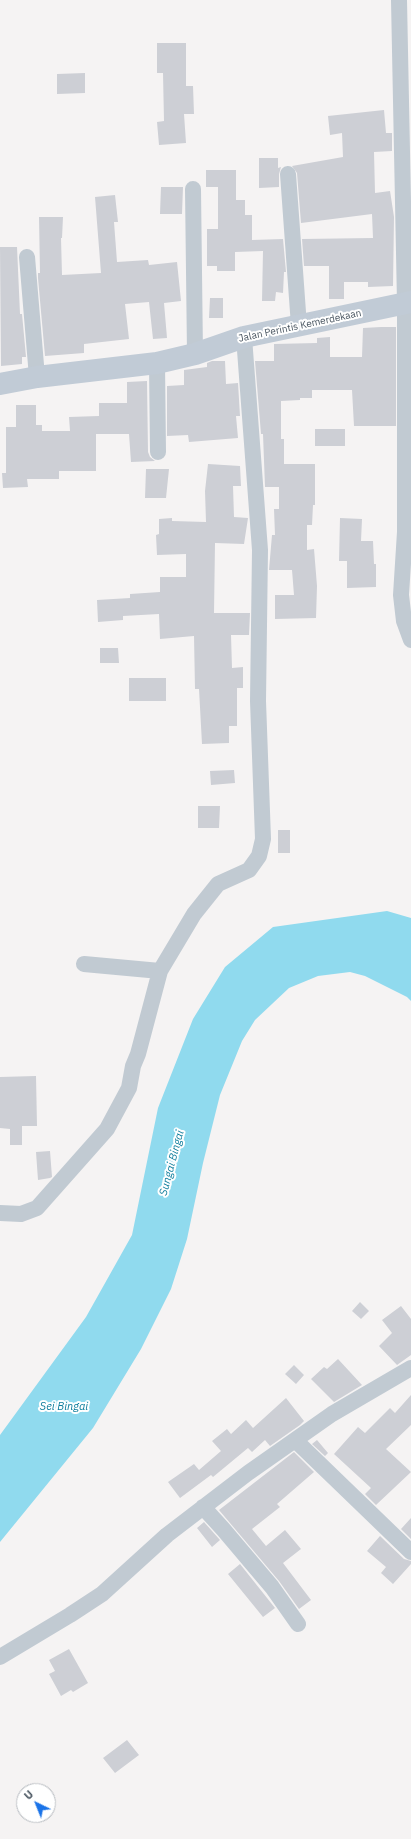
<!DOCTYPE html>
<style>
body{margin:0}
#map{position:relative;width:411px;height:1839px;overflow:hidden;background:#f5f3f3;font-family:"IBM Plex Sans",sans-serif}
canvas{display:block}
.north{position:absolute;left:16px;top:1783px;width:40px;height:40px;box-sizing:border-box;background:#fff;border:1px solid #b7bbc0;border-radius:50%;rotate:317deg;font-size:11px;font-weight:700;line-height:16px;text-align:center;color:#4a5661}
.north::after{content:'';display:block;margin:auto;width:14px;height:18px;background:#1a73e8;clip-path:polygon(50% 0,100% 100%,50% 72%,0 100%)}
</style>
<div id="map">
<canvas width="411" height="1839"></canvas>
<div class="north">U</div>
</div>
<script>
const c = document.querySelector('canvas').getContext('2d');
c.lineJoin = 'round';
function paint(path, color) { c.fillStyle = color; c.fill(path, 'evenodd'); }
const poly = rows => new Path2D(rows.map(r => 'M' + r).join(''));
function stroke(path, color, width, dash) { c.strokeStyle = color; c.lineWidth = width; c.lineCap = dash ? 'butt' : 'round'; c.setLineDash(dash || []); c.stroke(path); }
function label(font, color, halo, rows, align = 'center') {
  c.font = font + ' "IBM Plex Sans",sans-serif'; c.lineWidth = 4; c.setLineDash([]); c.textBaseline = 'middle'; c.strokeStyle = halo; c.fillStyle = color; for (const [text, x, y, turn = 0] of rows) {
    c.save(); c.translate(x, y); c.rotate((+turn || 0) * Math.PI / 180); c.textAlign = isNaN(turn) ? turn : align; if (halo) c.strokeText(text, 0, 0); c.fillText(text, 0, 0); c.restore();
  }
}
const water = poly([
 [387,911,411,918,411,1001,407,997,365,976,350,972,318,976,289,988,255,1020,242,1041,220,1095,203,1163,187,1239,171,1289,141,1349,93,1428,0,1542,0,1435,86,1317,132,1235,158,1108,193,1019,225,967,273,927]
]);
const building = poly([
 [157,43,186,43,186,86,193,86,194,114,184,114,186,143,159,145,157,122,164,121,163,73,157,73],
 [85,73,85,93,57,94,57,74],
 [384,110,386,133,392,133,392,151,374,152,375,193,390,191,394,217,393,286,368,287,368,282,344,282,344,299,329,299,329,266,304,266,302,239,373,238,372,214,301,223,297,173,292,166,343,157,342,133,330,135,328,116],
 [259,158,278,158,278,168,281,167,279,174,279,187,259,188],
 [206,170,236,170,236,200,245,200,245,215,252,215,252,240,283,239,286,272,284,272,283,293,276,292,275,301,262,301,263,251,235,252,235,271,217,271,217,266,207,266,207,229,218,229,218,187,206,187],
 [161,187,183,187,182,214,160,214],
 [115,195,118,222,114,222,117,262,148,260,149,265,177,262,181,301,164,303,167,338,153,339,149,302,125,304,129,339,84,344,84,353,45,356,38,278,38,273,40,273,39,217,63,217,62,238,61,238,62,275,101,273,95,197],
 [0,247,17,247,20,314,22,314,26,357,22,357,22,364,1,366],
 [210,298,223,298,223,318,209,318],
 [381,327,396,327,396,426,354,426,352,390,312,390,312,398,300,398,300,400,281,401,281,439,284,439,284,464,315,464,315,505,313,505,312,525,307,525,307,550,314,549,317,586,316,618,275,619,275,595,294,595,292,570,269,570,272,535,275,535,274,509,279,509,279,487,265,487,263,434,261,434,255,361,274,361,274,344,317,343,317,338,330,337,330,357,362,357,363,328],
 [212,361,225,361,226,384,238,383,240,416,236,416,238,438,189,442,188,435,167,436,167,386,184,385,184,370,207,367,207,363],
 [147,381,148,452,150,457,155,461,131,462,129,434,96,434,96,471,59,471,59,479,27,479,28,487,3,488,2,473,6,473,6,427,16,427,16,405,36,405,36,425,42,425,42,431,70,431,69,417,99,416,99,403,127,403,127,382],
 [315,429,345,429,345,446,315,446],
 [208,464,240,466,241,486,233,486,234,517,248,518,244,544,215,543,214,613,250,613,249,635,231,635,232,668,243,667,243,688,237,688,237,726,229,726,229,743,202,744,199,689,195,689,194,636,160,639,159,614,123,616,123,620,98,622,97,600,130,598,130,594,160,592,160,577,186,577,186,554,157,555,156,535,159,534,159,519,172,518,172,521,206,522,205,491],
 [146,469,169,469,166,498,145,498],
 [340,518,362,519,361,541,373,541,374,564,376,564,376,587,347,588,347,561,339,561],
 [100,648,118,648,119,663,100,663],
 [129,678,166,678,166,701,129,701],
 [234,770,235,783,211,785,210,771],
 [198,806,220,806,219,828,198,828],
 [278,830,290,830,290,853,278,853],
 [36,1076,37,1126,22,1126,22,1145,10,1145,10,1129,0,1128,0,1077],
 [50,1151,52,1177,50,1178,38,1180,36,1152],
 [360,1302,369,1311,361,1319,352,1311],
 [401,1306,411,1319,411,1355,397,1365,379,1346,392,1333,382,1320],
 [338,1359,362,1385,334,1402,311,1379,324,1367,327,1369],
 [294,1365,304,1375,296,1384,285,1374],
 [411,1395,411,1425,386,1449,411,1472,376,1505,365,1494,371,1488,334,1454,358,1427,365,1433,390,1408,395,1413],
 [286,1398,304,1421,300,1425,270,1446,265,1440,252,1452,248,1448,213,1477,211,1475,180,1498,168,1482,194,1464,199,1470,221,1451,212,1441,227,1429,231,1434,246,1420,253,1428],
 [317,1440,328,1453,325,1456,312,1444],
 [294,1452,314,1472,277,1504,280,1507,252,1529,266,1546,285,1530,301,1549,283,1563,311,1600,299,1609,279,1581,219,1510],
 [411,1518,411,1539,401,1529],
 [204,1522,220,1540,212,1547,197,1528],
 [380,1536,404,1559,411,1561,411,1564,393,1584,381,1573,386,1567,367,1551],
 [240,1564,275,1608,263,1617,228,1574],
 [69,1649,88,1683,73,1692,71,1690,61,1696,49,1674,55,1671,49,1660],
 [127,1740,139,1755,115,1773,103,1758]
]);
const street = poly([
 [399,0,405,303,405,532,401,595,404,621,411,640],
 [288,174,299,326],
 [193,189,195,354],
 [27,257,37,377],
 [157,363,158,452],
 [84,964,160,971],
 [0,1213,21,1214,37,1208,107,1129,129,1088,133,1066,138,1054,160,971,194,914,218,884,249,870,259,856,263,839,258,701,260,550,244,337],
 [296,1441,411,1552],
 [203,1507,223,1529,272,1587,298,1624],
 [0,1657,70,1615,102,1594,167,1535,248,1473,332,1414,411,1368]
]);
const secondary = poly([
 [0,384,37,377,157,363,195,354,244,337,411,302]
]);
const streetNames = [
 ["Jalan Perintis Kemerdekaan",300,326,-12]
];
const waterNames = [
 ["Sungai Bingai",172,1163,-75],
 ["Sei Bingai",64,1407]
];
paint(water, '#90daee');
paint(building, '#cdcfd5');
stroke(street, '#c1cad2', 16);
stroke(secondary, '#c1cbd6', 22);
label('10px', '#4a5661', '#fff', streetNames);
label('italic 11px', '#0c7c9b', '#fff', waterNames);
</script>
